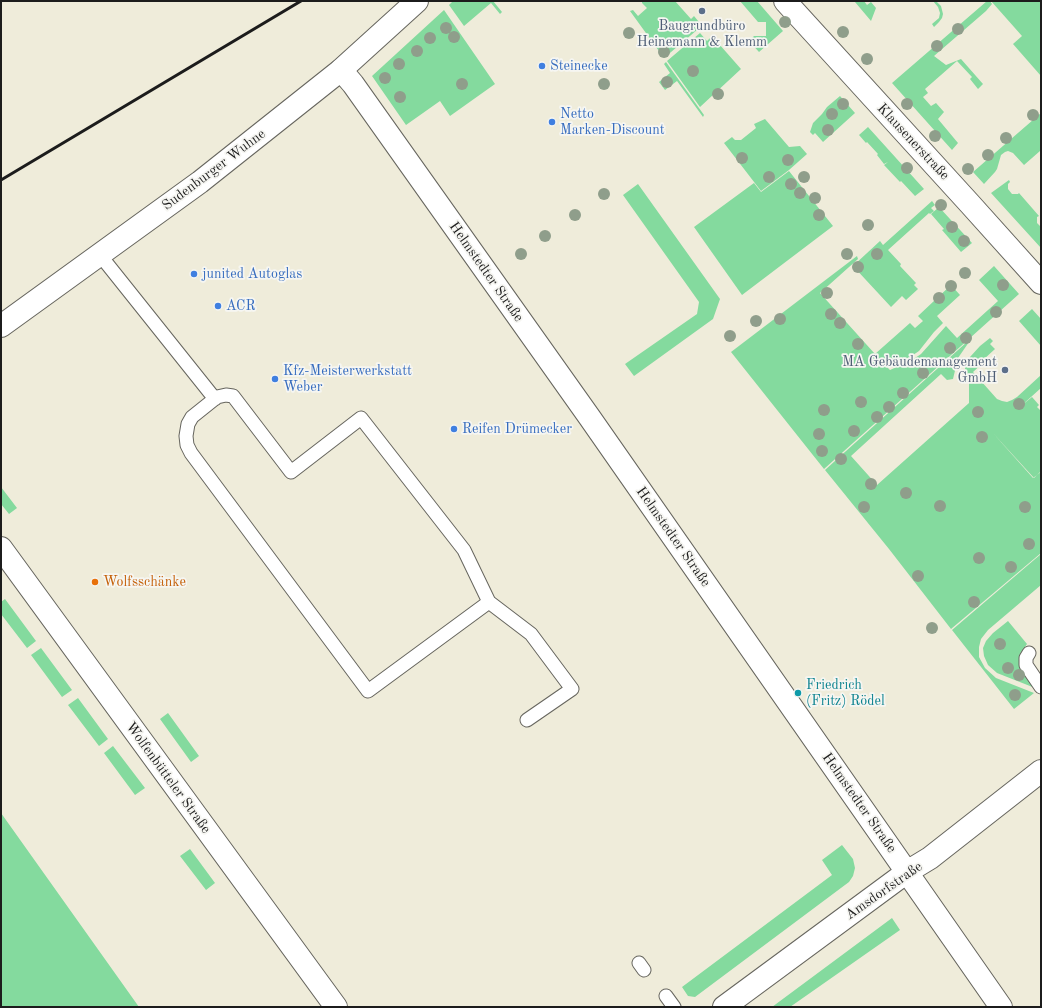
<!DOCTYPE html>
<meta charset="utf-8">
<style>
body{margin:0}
#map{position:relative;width:1042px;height:1008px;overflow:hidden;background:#efecda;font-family:"Old Standard TT",serif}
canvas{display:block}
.frame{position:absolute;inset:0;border:2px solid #1c1c1c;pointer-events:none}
</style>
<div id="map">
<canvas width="1042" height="1008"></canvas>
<div class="frame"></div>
</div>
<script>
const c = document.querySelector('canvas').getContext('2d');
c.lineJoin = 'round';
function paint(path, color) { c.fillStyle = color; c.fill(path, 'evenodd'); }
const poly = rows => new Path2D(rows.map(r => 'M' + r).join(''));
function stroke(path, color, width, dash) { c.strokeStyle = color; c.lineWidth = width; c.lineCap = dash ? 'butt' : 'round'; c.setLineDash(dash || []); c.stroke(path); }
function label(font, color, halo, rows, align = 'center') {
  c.font = font + ' "Old Standard TT",serif'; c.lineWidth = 3.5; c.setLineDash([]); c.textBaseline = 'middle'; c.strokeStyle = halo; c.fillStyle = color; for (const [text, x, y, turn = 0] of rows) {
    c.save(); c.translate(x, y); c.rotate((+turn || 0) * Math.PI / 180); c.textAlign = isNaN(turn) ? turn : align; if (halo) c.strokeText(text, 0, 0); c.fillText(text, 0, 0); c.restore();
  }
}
const green = poly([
 [453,1,493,1,502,12,500,14,491,3,464,26,449,5],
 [642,1,675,1,691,19,694,16,699,22,694,26,697,30,664,58,630,11,633,10,638,16,647,8,642,3],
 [740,1,757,1,783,31,759,52,749,41,754,36,766,36,766,22,758,22],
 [856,1,864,1,867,5,871,2,876,8,871,21,855,2],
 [933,1,936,1,941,6,943,14,942,18,939,22,934,27,932,24,939,18,940,13,938,7],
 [987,1,990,1,992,4,986,11,934,56,946,65,961,59,983,84,978,89,970,79,972,77,957,61,925,89,928,93,923,97,931,106,936,103,944,112,938,119,958,143,952,150,892,83],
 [991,1,1041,1,1041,76,1013,44,1022,36],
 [444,10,495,84,450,116,440,101,406,125,372,76],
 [700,33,707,41,712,36,741,69,700,107,667,61],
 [666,62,704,115,703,117,677,81,665,90,659,82,670,73,664,64],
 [840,96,855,113,823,142,815,133,813,135,810,132,813,123,822,114,827,107],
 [1041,113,1041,151,1040,151,1024,165,1013,153,1008,151,1005,152,1001,155,997,169,995,172,984,184,973,172],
 [765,119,789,147,800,146,807,154,789,170,761,191,724,143,732,137,735,140,741,140,756,128,754,124],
 [868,127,924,189,915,196,901,181,900,182,884,165,888,162,884,164,877,155,878,154,867,142,866,143,859,135],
 [789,171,833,226,742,295,694,227,754,183,761,192],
 [1009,180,1010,182,1008,184,1008,189,1012,194,1018,194,1019,193,1039,216,1037,217,1037,223,1041,227,1041,248,991,193],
 [638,184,720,299,713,319,634,376,625,364,697,314,699,302,623,195],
 [932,201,935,205,931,208,934,211,930,214,929,213,888,250,901,264,900,266,916,283,914,285,918,289,906,300,902,296,891,307,853,266,880,241,883,245],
 [939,207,972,243,961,252,942,230,944,229,931,214],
 [857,256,858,259,820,293,875,354,910,323,915,328,923,321,918,316,951,285,960,295,937,316,943,323,934,332,919,351,910,357,887,367,890,370,912,360,921,354,946,326,957,338,998,301,979,280,994,266,1019,294,824,469,731,352],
 [1032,309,1041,319,1041,346,1019,321],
 [990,338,993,341,990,344,995,349,983,360,983,363,973,372,997,399,1002,401,1007,402,1012,400,1017,397,1041,375,1040,374,1041,373,1041,388,1021,406,1032,397,1039,405,1037,407,1041,411,1041,415,1040,416,1041,418,1041,471,1034,478,992,432,1033,478,1041,472,1041,553,951,629,889,549,825,470,968,341,969,342,958,358,953,379,947,380,941,374,851,456,877,485,969,403,969,382,966,378,965,368,967,363,970,357,980,346],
 [1,487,17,508,9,514,1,504],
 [1041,554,1041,585,988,630,981,639,979,647,979,657,985,668,996,678,1034,693,1014,709,952,630],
 [5,599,36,641,27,648,1,614,1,602],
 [1008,621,1027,644,1020,654,1019,659,1021,667,1035,688,997,673,988,665,984,656,983,648,986,641,993,633],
 [41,648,72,690,62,697,31,655],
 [78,698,108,739,99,746,68,705],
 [168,713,199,756,191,762,160,719],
 [113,746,145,788,135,795,104,753],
 [1,813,139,1007,1,1007],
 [842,845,853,859,855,868,853,876,849,882,695,997,688,996,682,987,832,875,822,860],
 [190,849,215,883,206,890,180,856],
 [892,918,900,930,790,1007,772,1007]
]);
const lane = poly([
 [100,255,215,399],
 [489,602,464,550,361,418,291,472,233,396,226,395,217,397,192,417,188,424,186,436,187,445,191,453,368,691,489,602,531,634,572,689,527,720],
 [1029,653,1026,658,1026,665,1041,687],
 [639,963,644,970],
 [666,996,674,1007]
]);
const street = poly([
 [785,1,970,204,1041,283],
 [341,70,353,84,590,418,1001,1007],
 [1,548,336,1007],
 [724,1007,907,872,930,858,1041,771]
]);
const secondary = poly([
 [1,326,200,182,341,70,417,1]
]);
const rail = poly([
 [1,180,301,1]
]);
const trees = [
 [785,22],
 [446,28],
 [958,29],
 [843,32],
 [629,33],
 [454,37],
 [430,38],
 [937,46],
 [417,51],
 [664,52],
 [867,59],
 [399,64],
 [693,71],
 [385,78],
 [667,82],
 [462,84],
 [604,84],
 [718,94],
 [400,97],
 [843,104],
 [907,104],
 [832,114],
 [1033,115],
 [828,130],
 [935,136],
 [1006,138],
 [988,155],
 [742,158],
 [788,160],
 [907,168],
 [968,169],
 [769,177],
 [804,177],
 [791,184],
 [800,193],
 [604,194],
 [815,198],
 [941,205],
 [575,215],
 [819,215],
 [868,225],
 [952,227],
 [545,236],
 [964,241],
 [521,254],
 [847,254],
 [877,254],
 [858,267],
 [965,273],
 [1003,285],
 [951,286],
 [827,293],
 [939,298],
 [996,312],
 [831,314],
 [780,319],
 [756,321],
 [840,323],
 [730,336],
 [966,338],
 [858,344],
 [950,348],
 [923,373],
 [903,393],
 [861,402],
 [1019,404],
 [889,407],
 [824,410],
 [978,412],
 [877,417],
 [854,431],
 [819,434],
 [982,437],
 [822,451],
 [841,459],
 [871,484],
 [906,493],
 [940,506],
 [864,507],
 [1025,507],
 [1029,544],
 [979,558],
 [1011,567],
 [918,576],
 [974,602],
 [932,628],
 [1000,644],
 [1008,668],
 [1019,675],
 [1015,695]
];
const markers = [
 [702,11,4,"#5c6f8a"],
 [542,66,4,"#3f7fe0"],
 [552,122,4,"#3f7fe0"],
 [194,274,4,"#3f7fe0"],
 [218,306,4,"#3f7fe0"],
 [1005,370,4,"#5c6f8a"],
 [275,379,4,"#3f7fe0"],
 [454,429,4,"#3f7fe0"],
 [95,582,4,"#e8710a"],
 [798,693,4,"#0f9aa8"]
];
const serviceNames = [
 ["Baugrundbüro",702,26],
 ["Heinemann & Klemm",702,42],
 ["MA Gebäudemanagement",997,362,"right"],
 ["GmbH",997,378,"right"]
];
const shopNames = [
 ["Steinecke",550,66],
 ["Netto",560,114],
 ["Marken-Discount",560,130],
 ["junited Autoglas",202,274],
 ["ACR",226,306],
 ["Kfz-Meisterwerkstatt",283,371],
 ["Weber",283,387],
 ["Reifen Drümecker",462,429]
];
const streetNames = [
 ["Klausenerstraße",913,142,47],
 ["Sudenburger Wuhne",214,170,-37],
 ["Helmstedter Straße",486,272,55],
 ["Helmstedter Straße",673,537,55],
 ["Wolfenbütteler Straße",168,778,54],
 ["Helmstedter Straße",859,803,55],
 ["Amsdorfstraße",884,891,-35]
];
const foodNames = [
 ["Wolfsschänke",103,582]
];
const cultureNames = [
 ["Friedrich",806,685],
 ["(Fritz) Rödel",806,701]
];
paint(green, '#84da9e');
stroke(lane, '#66655e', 15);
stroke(street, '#66655e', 24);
stroke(secondary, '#66655e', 24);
stroke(lane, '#fff', 13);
stroke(street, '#fff', 22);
stroke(secondary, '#fff', 22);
stroke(rail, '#1c1c1c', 3);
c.fillStyle = '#8f9e8b';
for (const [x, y] of trees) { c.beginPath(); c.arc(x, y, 6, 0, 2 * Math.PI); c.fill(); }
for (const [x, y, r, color] of markers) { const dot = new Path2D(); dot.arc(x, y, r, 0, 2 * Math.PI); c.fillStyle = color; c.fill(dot); stroke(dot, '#f6f6f2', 1.5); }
label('14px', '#4e5e75', '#f6f6f2', serviceNames);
label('14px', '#366cbe', '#f6f6f2', shopNames, 'left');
label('14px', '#1c1c1c', '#f6f6f2', streetNames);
label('14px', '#c56008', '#f6f6f2', foodNames, 'left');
label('14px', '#0d838f', '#f6f6f2', cultureNames, 'left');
</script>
